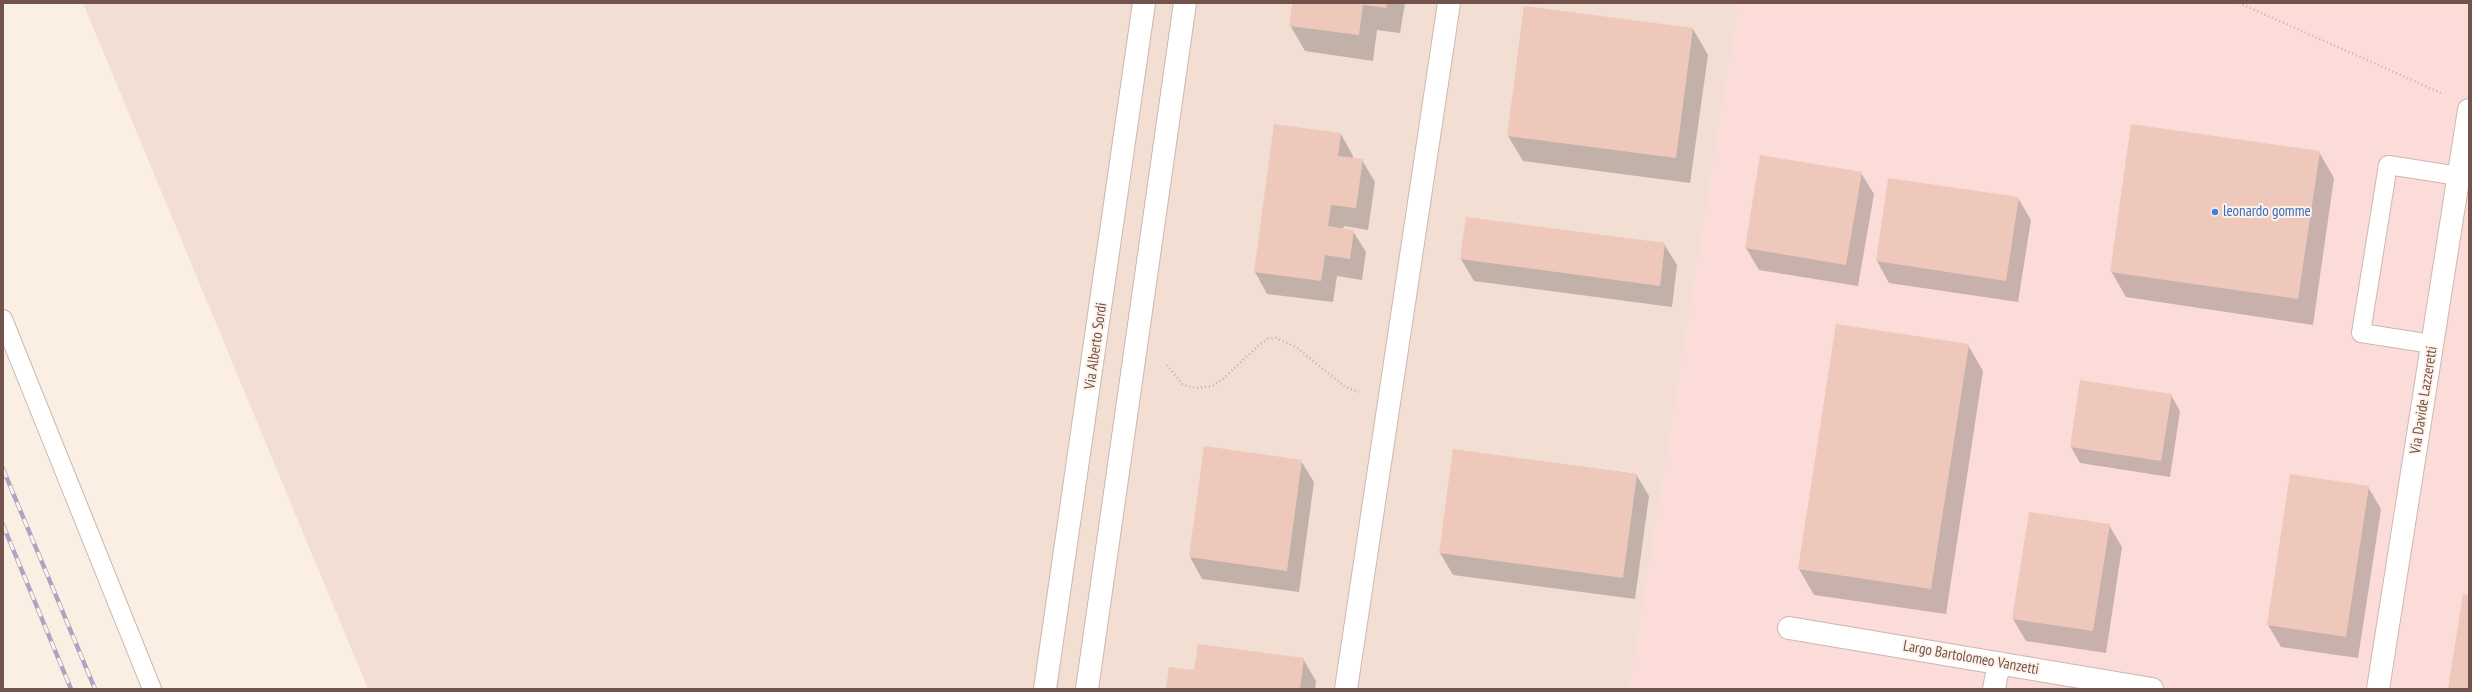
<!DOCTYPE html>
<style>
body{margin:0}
#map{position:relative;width:2472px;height:692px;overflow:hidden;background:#fbeee3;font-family:"PT Sans Narrow",sans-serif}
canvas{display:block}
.frame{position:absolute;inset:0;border:4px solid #72524a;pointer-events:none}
</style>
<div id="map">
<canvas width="2472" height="692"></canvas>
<div class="frame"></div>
</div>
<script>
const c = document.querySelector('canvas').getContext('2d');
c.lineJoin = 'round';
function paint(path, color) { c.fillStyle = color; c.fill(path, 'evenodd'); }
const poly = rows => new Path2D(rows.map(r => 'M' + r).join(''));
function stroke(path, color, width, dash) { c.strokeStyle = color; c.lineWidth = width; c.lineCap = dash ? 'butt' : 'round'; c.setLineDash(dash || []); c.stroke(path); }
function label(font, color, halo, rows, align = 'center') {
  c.font = font + ' "PT Sans Narrow",sans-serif'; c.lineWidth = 4; c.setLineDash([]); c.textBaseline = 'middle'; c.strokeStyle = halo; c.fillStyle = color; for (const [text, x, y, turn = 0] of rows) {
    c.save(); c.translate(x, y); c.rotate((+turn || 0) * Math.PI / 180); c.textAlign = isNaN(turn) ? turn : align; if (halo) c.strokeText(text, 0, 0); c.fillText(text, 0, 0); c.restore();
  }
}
const residential = poly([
 [83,3,1739,3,1630,689,368,689]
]);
const commercial = poly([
 [1739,3,2469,3,2469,689,1630,689]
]);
const shadow = poly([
 [1293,3,1405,3,1400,33,1377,30,1373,61,1305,51,1290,25],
 [1693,29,1708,55,1690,183,1523,161,1508,136],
 [1341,134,1353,156,1353,159,1362,160,1375,182,1368,230,1344,226,1343,229,1353,231,1366,252,1362,280,1337,276,1333,302,1267,294,1255,272],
 [2319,152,2334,178,2313,325,2126,297,2111,271],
 [1761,156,1861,173,1874,194,1858,286,1759,270,1746,248],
 [2018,198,2031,220,2018,302,1889,283,1877,261],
 [1664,244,1677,265,1672,307,1474,281,1461,259],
 [1968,345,1983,371,1946,614,1814,595,1799,569],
 [2171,395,2180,411,2170,477,2080,463,2071,447],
 [1205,447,1301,461,1314,482,1299,592,1202,579,1190,557],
 [1454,450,1636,474,1649,496,1635,599,1453,575,1440,553],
 [2368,487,2381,509,2358,658,2281,647,2268,625],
 [2109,525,2122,547,2106,653,2026,641,2013,619],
 [1303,659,1316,681,1315,689,1167,689,1195,672]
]);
const building = poly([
 [1292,3,1387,3,1386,8,1363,5,1359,35,1289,26],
 [1524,6,1693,28,1676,158,1507,136],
 [1274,124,1341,133,1338,156,1363,159,1356,208,1331,205,1328,226,1354,230,1350,259,1325,255,1321,281,1254,272],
 [2131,124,2320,151,2298,299,2110,272],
 [1760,155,1862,172,1846,265,1745,248],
 [1888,178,2019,197,2006,281,1876,261],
 [1466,217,1665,243,1660,286,1460,259],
 [1836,324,1969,344,1931,589,1798,569],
 [2080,380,2172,394,2161,461,2070,447],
 [1204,446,1302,460,1287,571,1189,557],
 [1453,449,1637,474,1623,578,1439,553],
 [2290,474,2369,486,2346,637,2267,625],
 [2029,512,2110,524,2093,631,2012,619],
 [2463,594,2469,595,2469,689,2448,689],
 [1198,644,1304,658,1300,689,1166,689,1169,667,1194,670]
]);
const path = poly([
 [2239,3,2441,93],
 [1167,365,1183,385,1197,388,1212,386,1222,380,1259,345,1268,339,1276,338,1296,347,1345,387,1359,392]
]);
const service = poly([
 [3,319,152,689],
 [2432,344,2361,333,2388,165,2459,176]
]);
const minor = poly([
 [1789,628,2152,689],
 [1045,689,1144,3],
 [1087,689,1185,3],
 [1346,689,1449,3],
 [1994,689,1999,663],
 [2378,689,2469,110]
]);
const rail = poly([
 [3,469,95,689],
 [3,525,71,689]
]);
const markers = [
 [2215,212,4,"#3f7fe0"]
];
const shopNames = [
 ["leonardo gomme",2223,212]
];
const streetNames = [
 ["Via Alberto Sordi",1096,346,-82],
 ["Via Davide Lazzeretti",2424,400,-81],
 ["Largo Bartolomeo Vanzetti",1971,658,10]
];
paint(residential, '#f2ded2');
paint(commercial, '#fbdcd8');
paint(shadow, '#0003');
paint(building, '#efc8bc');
stroke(service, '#ceb6ae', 20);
stroke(minor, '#ceb6ae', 24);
stroke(path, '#d4aba0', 2.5, [1, 3]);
stroke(service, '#fff', 18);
stroke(minor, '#fff', 22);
stroke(rail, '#afa3c4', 4.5);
stroke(rail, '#fef2e9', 3, [9]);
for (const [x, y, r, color] of markers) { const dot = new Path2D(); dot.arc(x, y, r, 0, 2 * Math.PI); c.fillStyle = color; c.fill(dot); stroke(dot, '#fef2e9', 1.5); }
label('15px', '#366cbe', '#fef2e9', shopNames, 'left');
label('15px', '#72524a', '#fef2e9', streetNames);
</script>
